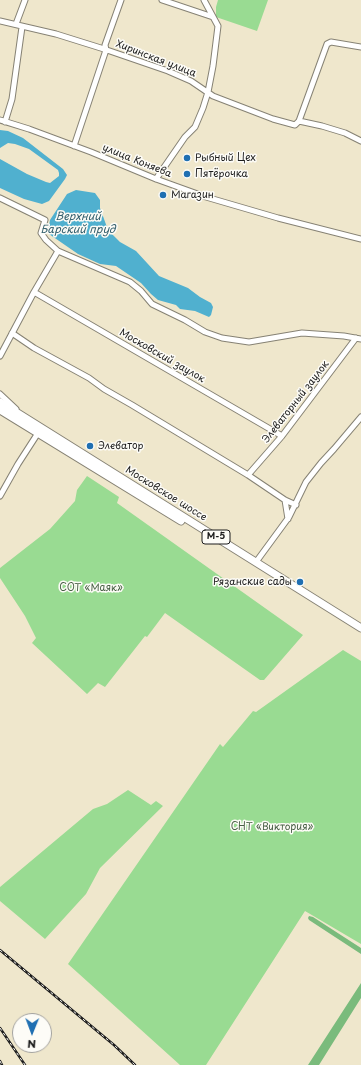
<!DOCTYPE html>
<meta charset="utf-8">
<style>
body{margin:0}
#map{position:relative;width:361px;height:1065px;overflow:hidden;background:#efe7cc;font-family:"Playpen Sans",sans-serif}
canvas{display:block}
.north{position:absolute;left:12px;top:1013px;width:40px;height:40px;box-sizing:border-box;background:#fdfcf7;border:1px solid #a3a29f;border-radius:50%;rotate:181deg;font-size:11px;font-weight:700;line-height:16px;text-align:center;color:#1c1c1c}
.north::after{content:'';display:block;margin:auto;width:14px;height:18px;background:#1f6fb2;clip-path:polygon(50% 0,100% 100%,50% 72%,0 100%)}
</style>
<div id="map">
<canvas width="361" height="1065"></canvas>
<div class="north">N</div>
</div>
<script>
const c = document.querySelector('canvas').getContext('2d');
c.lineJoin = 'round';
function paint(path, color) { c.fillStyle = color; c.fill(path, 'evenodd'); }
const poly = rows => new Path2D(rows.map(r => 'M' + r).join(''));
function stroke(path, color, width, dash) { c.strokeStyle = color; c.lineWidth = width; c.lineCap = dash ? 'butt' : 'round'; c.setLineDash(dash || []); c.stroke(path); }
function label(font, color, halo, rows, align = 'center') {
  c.font = font + ' "Playpen Sans",sans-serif'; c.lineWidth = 3; c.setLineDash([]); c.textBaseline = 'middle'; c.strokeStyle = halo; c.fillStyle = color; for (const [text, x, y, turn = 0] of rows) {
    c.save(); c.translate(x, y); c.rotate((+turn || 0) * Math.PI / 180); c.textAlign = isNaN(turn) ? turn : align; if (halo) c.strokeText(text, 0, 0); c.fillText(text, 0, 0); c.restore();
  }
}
const green = poly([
 [218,0,268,0,257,31,216,17,216,7],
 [87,476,119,497,117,503,303,635,264,680,260,680,165,613,147,637,145,636,105,687,98,683,87,694,32,643,36,638,25,616,0,578,0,568,50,529,75,501,77,490],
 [343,650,361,661,361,944,305,911,206,1065,180,1065,68,964,220,744,223,747,253,711,256,712],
 [128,790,151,805,156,801,163,806,100,868,86,894,45,939,0,901,0,887,93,809,107,804]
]);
const forest = poly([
 [309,916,313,917,361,948,361,954,309,920,308,918],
 [361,983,361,998,319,1065,308,1065]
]);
const water = poly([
 [0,130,8,131,23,138,63,169,67,175,65,179,49,201,42,204,24,199,0,188,0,159,27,174,46,182,50,183,59,176,59,173,58,170,29,149,15,144,8,143,0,148],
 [76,190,95,193,100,200,100,208,108,230,120,242,136,251,159,276,188,288,200,297,211,303,213,307,211,315,209,317,195,311,180,309,176,305,158,300,151,294,141,283,116,266,100,264,78,254,49,234,48,231,50,220,67,194]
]);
const minor = poly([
 [162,0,213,17],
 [0,21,56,34,104,49,168,71,191,81,213,96,273,119,295,125,299,121,322,126,345,133,361,141],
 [16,24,25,0],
 [0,120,29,129,91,152,156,179,206,197,278,218,361,239],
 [299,121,327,44,331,42,361,47],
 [5,122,12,99,22,27],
 [74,146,106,50,105,45,121,0],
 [156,179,185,137,195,127,203,108,208,92,213,66,218,26,204,0],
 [0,198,45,220,41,233,46,240,58,251,34,292,0,356],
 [58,251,130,282,141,291,152,304,185,320,205,332,222,338,249,342,302,333,344,336,361,339],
 [34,292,282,436],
 [12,333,34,348,89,378,104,389,132,405,248,475,285,500,296,505],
 [0,394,16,409],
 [248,475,282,436,356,338],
 [0,496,18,464,38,433],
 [285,500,288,519],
 [256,562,289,517,306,482,321,463,334,449,361,417]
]);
const highway = poly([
 [0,402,361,628],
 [0,410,181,521]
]);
const rail = poly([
 [0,950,114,1045,135,1065],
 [0,1028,25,1065],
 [0,1061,2,1065]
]);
const markers = [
 [187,158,4,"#1f6fb2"],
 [187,174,4,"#1f6fb2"],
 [163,195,4,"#1f6fb2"],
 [90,446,4,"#1f6fb2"],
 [300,582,4,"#1f6fb2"]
];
const shields = [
 [216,537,28]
];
const shieldNames = [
 ["М-5",216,537]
];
const streetNames = [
 ["Хиринская улица",156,59,21],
 ["улица Коняева",137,161,22],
 ["Московский заулок",162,356,30],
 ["Элеваторный заулок",296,402,-52],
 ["Московское шоссе",166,494,32]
];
const poiNames = [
 ["Рыбный Цех",195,158],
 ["Пятёрочка",195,174],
 ["Магазин",171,195],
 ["Элеватор",98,446],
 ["Рязанские сады",292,582,"right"]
];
const parkNames = [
 ["СОТ «Маяк»",91,588],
 ["СНТ «Виктория»",272,827]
];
const waterNames = [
 ["Верхний",78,217],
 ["Барский пруд",78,230]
];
paint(green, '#99db92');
paint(forest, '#7abb7c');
paint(water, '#50b0cf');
stroke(minor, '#868274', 7);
stroke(highway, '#868274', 9);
stroke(minor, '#fff', 5);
stroke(highway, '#fff', 7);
stroke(rail, '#1c1c1c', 2.5);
stroke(rail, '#fdfcf7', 1, [3]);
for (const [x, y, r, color] of markers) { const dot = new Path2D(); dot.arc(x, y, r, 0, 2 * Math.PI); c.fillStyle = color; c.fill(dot); stroke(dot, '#fdfcf7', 1.5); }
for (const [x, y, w] of shields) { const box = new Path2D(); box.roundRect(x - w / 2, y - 7, w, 14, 3); c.fillStyle = '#fdfcf7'; c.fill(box); stroke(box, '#1c1c1c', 1); }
label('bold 9px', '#1c1c1c', null, shieldNames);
label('10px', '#1c1c1c', '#fdfcf7', streetNames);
label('10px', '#1c1c1c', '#fdfcf7', poiNames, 'left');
label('10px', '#485f45', '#fdfcf7', parkNames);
label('italic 11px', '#335f6d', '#fdfcf7', waterNames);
</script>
